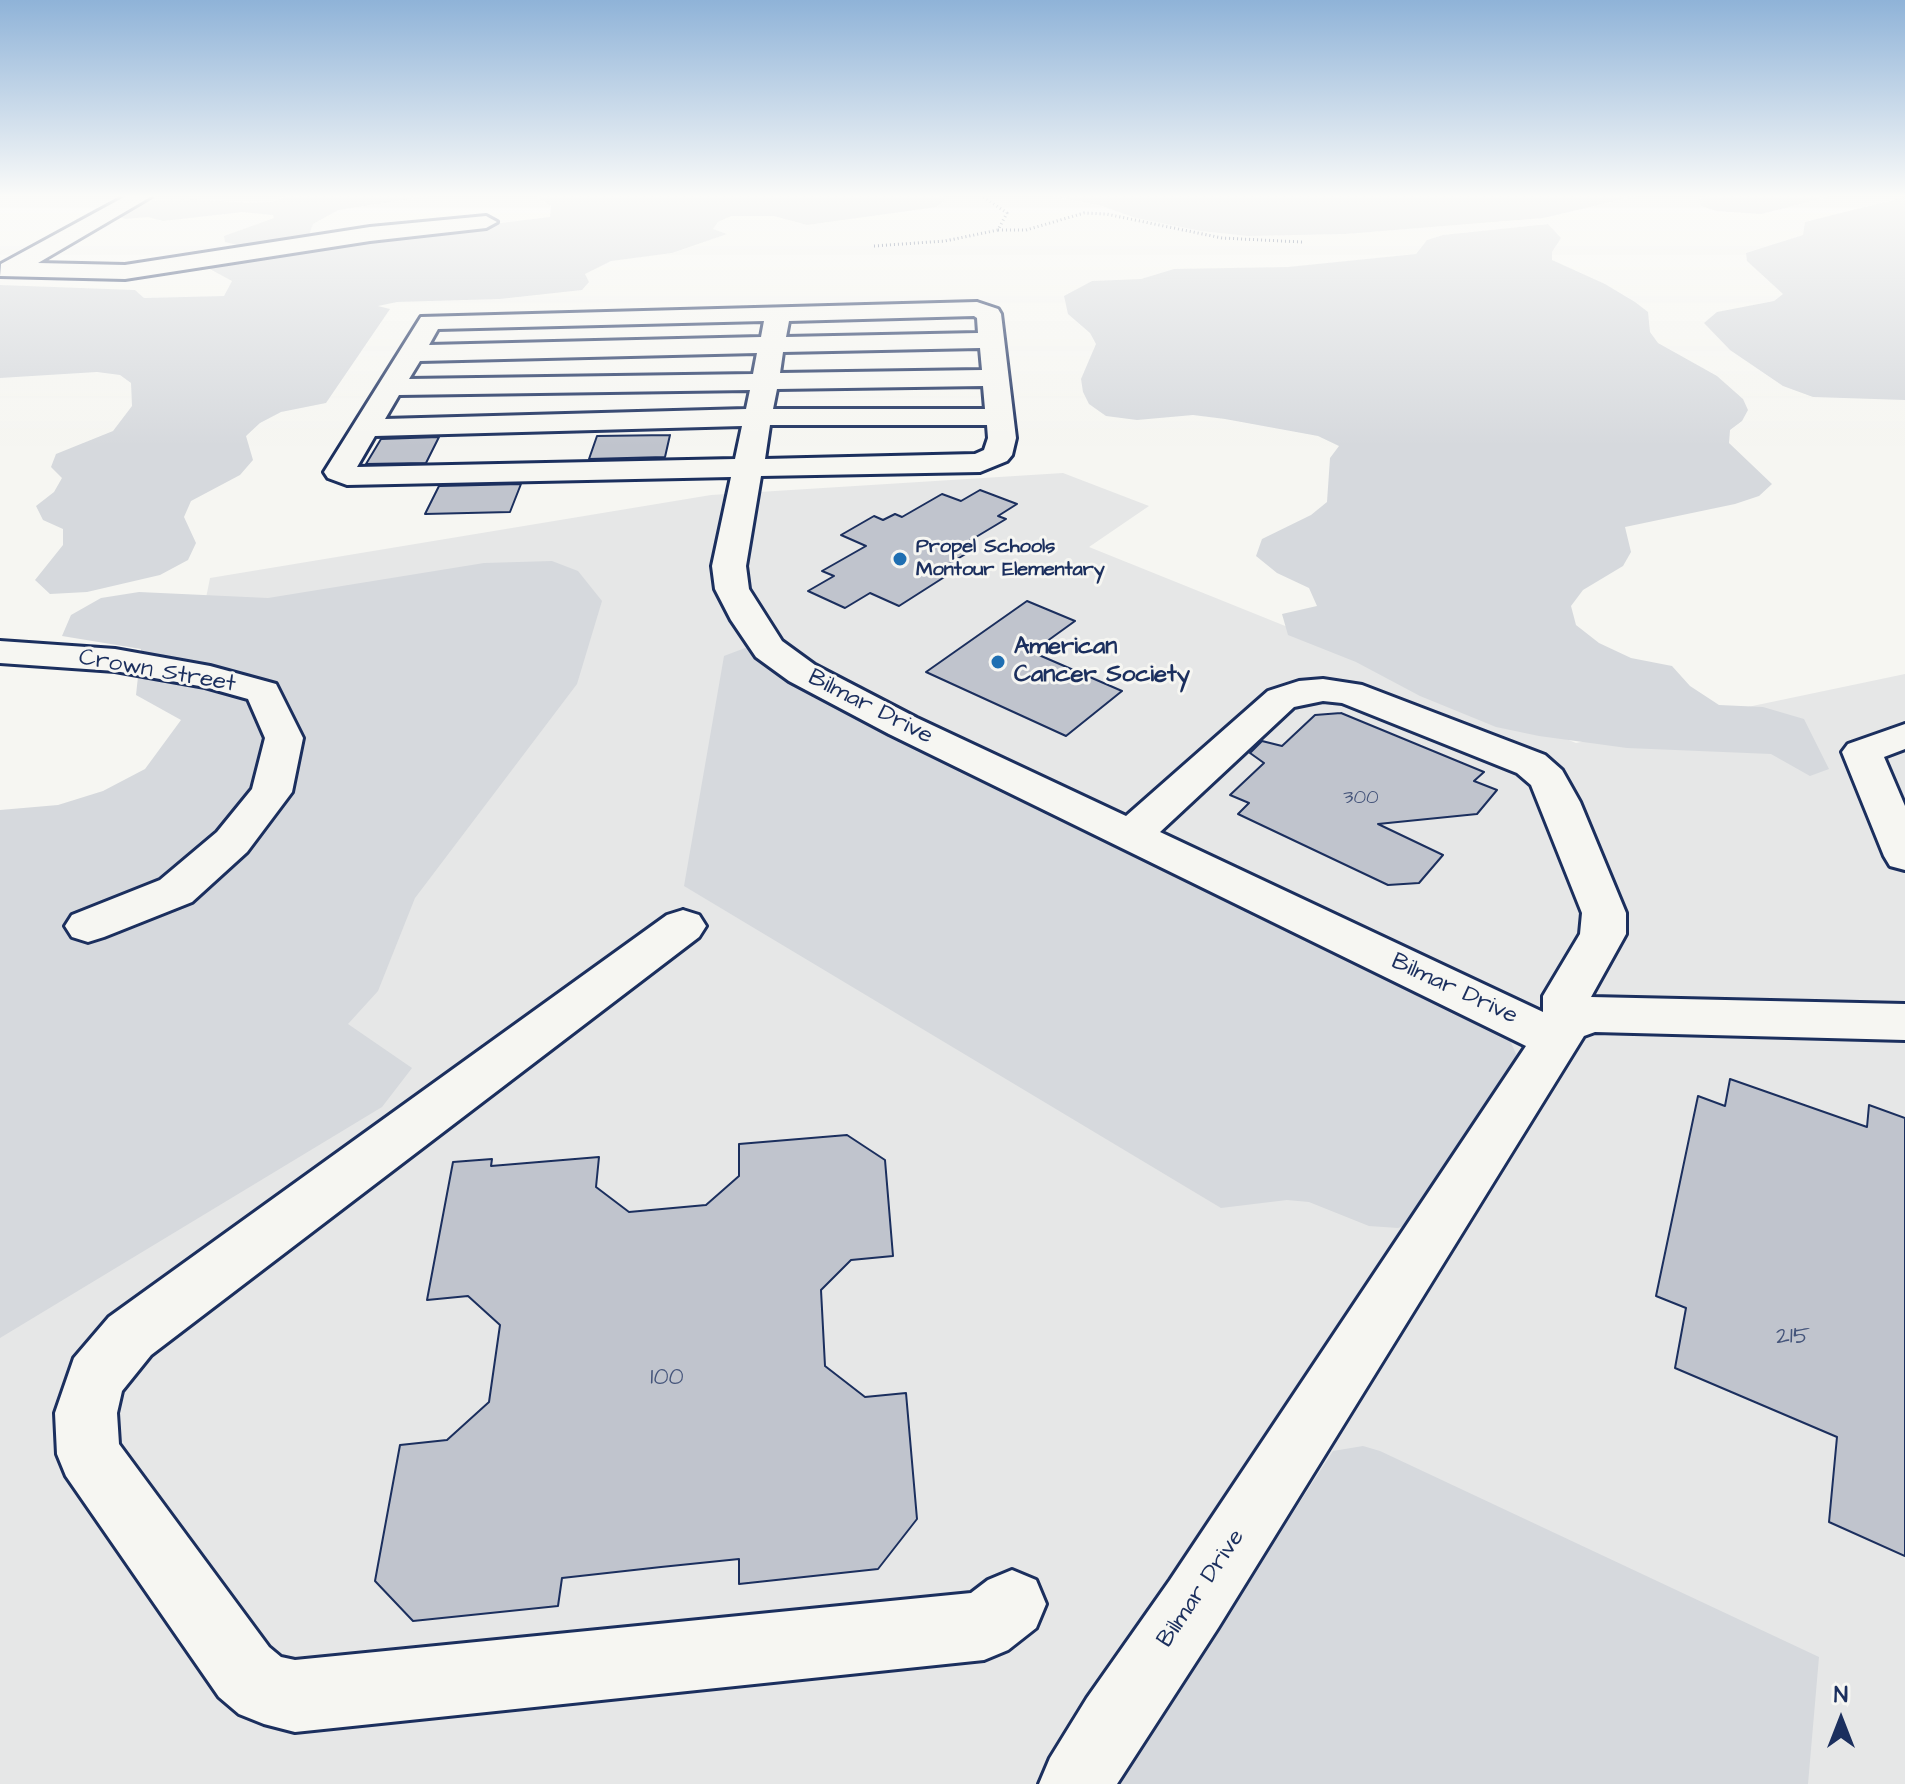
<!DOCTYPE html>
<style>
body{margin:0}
#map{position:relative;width:1905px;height:1784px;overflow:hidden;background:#f6f6f2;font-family:"Architects Daughter",sans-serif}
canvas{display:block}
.north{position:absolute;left:1801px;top:1680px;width:80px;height:80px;-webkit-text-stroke:6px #f6f6f2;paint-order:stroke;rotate:0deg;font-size:22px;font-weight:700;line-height:32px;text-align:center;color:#1b2f5e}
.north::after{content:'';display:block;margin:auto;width:28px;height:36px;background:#1b2f5e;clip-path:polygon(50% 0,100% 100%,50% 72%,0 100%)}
</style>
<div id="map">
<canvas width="1905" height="1784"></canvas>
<div class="north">N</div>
</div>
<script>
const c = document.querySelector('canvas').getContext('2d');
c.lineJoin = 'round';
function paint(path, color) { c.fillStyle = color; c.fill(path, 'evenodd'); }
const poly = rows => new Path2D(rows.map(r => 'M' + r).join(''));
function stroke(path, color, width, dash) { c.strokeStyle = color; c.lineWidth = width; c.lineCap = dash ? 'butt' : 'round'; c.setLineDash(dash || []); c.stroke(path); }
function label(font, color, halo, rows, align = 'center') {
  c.font = font + ' "Architects Daughter",sans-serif'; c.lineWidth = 6; c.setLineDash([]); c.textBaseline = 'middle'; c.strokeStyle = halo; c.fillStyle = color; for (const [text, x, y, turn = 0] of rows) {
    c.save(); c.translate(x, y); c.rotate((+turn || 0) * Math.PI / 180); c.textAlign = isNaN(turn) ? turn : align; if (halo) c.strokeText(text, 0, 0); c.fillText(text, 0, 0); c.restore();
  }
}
const built = poly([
 [1063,473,1149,506,1089,547,1576,743,1905,674,1905,1784,0,1784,0,1331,67,1289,210,578,711,495]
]);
const green = poly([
 [286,196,430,196,338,210,313,224,309,235,302,238,241,246,225,242,224,236,274,218,273,215,242,212,163,221,148,217,125,219,119,216,118,210,130,204,163,200,195,199,250,203,272,202],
 [535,196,942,196,946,200,936,207,807,225,774,216,731,216,718,222,713,229,727,234,672,253,611,261,585,274,589,282,582,290,500,299,397,302,378,306,390,309,326,403,281,412,260,423,246,436,253,460,240,475,191,501,184,517,196,543,188,560,160,575,87,592,50,594,35,580,63,545,63,529,43,520,36,506,54,492,62,478,51,467,56,454,113,431,132,406,131,383,120,375,97,372,0,378,0,285,135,290,144,298,224,296,232,281,206,267,245,254,550,217,551,206],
 [1052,196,1636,196,1543,218,1345,234,1248,236,1201,231,1136,218,1102,206],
 [1706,196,1831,196,1761,214,1717,211,1701,206,1699,199],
 [1905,197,1905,400,1813,397,1783,386,1730,350,1704,323,1717,312,1774,301,1783,294,1747,261,1746,253,1803,235,1805,222],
 [1548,224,1561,238,1552,252,1552,260,1605,284,1635,302,1648,312,1650,332,1658,343,1717,376,1743,399,1748,410,1742,421,1730,430,1729,443,1772,484,1759,496,1735,504,1625,527,1631,552,1623,566,1583,590,1571,606,1576,625,1599,643,1631,658,1672,666,1690,686,1719,705,1763,707,1804,719,1829,769,1810,776,1771,754,1627,748,1539,736,1496,727,1420,696,1356,662,1288,635,1282,614,1317,606,1309,588,1277,573,1256,556,1262,539,1311,515,1327,502,1330,458,1339,446,1318,436,1225,419,1193,415,1137,420,1106,416,1089,404,1083,392,1081,379,1096,344,1090,333,1068,314,1064,296,1092,281,1141,279,1174,269,1288,267,1416,254,1427,240,1443,235],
 [552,561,578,571,602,601,577,684,415,898,378,991,348,1024,412,1068,382,1107,0,1338,0,810,58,805,103,791,145,769,181,720,136,695,141,649,62,636,71,615,101,598,139,592,268,598,484,563],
 [745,648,755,649,775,670,797,686,1497,1030,1509,1038,1516,1054,1514,1064,1407,1225,1398,1228,1369,1226,1309,1202,1287,1200,1221,1208,684,886,724,656],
 [1363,1446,1380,1451,1819,1657,1808,1784,1117,1784,1333,1451]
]);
const building = poly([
 [670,435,665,457,589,459,597,436,670,435],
 [439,437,426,463,366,464,381,439,439,437],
 [521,484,510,512,425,514,439,486,521,484],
 [980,490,1017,504,998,516,1006,519,966,543,977,547,936,572,946,576,899,606,870,593,845,608,808,591,834,576,822,571,866,546,841,535,874,516,883,520,895,514,902,517,942,494,961,501,980,490],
 [1027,601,1075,621,1032,652,1122,691,1066,736,926,672,1027,601],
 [1341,713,1484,772,1474,781,1497,790,1477,814,1378,824,1443,855,1419,883,1388,885,1238,814,1249,803,1230,795,1264,763,1250,753,1262,741,1282,746,1315,715,1341,713],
 [1730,1079,1867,1127,1869,1105,1905,1118,1905,1556,1829,1522,1837,1437,1675,1368,1686,1308,1656,1296,1698,1096,1725,1106,1730,1079],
 [847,1135,885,1160,893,1256,851,1260,821,1290,825,1366,865,1397,906,1393,917,1519,878,1569,739,1584,739,1559,661,1567,562,1578,558,1606,413,1621,375,1581,400,1445,447,1440,489,1402,500,1325,468,1296,427,1300,453,1162,492,1159,491,1166,599,1157,596,1187,629,1212,706,1205,739,1176,739,1144,847,1135]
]);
const path = poly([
 [998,230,1026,230,1084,213,1106,214,1222,238,1302,242],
 [874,246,945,241,998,230,1007,213,982,196]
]);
const minor = poly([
 [126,196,152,196,38,263,125,265,370,227,486,216,497,222,486,228,370,241,125,279,0,276,1,264,126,196],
 [977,302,998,309,1001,314,1016,438,1012,455,1007,461,980,472,761,476,746,566,749,589,782,641,815,665,917,718,1126,816,1268,691,1299,681,1323,679,1362,685,1545,755,1562,770,1580,802,1626,913,1626,934,1591,997,1905,1004,1905,1040,1595,1032,1584,1036,1218,1628,1117,1784,1039,1784,1050,1758,1087,1698,1170,1580,1526,1046,889,734,789,681,756,657,731,620,715,589,712,566,731,477,347,485,328,478,324,472,421,317,977,302],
 [974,316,977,318,978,333,786,337,789,321,974,316],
 [764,321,761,337,429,345,438,329,764,321],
 [980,348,982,370,780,373,783,352,980,348],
 [757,353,753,374,409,379,420,361,757,353],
 [983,386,985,409,773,409,777,389,983,386],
 [750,390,746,409,385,419,399,395,750,390],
 [770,425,987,425,988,438,984,450,975,454,765,459,770,425],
 [742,426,735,459,357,467,375,436,742,426],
 [1323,701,1342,703,1517,773,1531,785,1582,913,1580,934,1543,996,1543,1012,1160,832,1294,707,1323,701],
 [0,641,115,649,210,666,276,684,303,738,292,792,247,852,192,902,104,937,88,942,72,937,65,926,72,915,160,880,217,832,252,789,265,738,248,699,205,687,115,671,0,663,0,641],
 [1905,724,1905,749,1884,757,1905,806,1905,870,1890,866,1884,856,1842,752,1848,744,1905,724],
 [683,910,699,915,706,926,699,937,151,1355,122,1391,117,1413,119,1444,269,1647,281,1657,295,1660,971,1593,988,1580,1012,1570,1036,1580,1046,1604,1036,1628,1008,1650,984,1660,295,1732,264,1724,239,1714,219,1697,66,1476,57,1454,55,1413,74,1358,109,1317,667,915,683,910]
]);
const markers = [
 [900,559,8,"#1f6fb2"],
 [998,662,8,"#1f6fb2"]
];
const farPoinames = [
 ["Propel Schools",916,548],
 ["Montour Elementary",916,571]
];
const numberNames = [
 ["300",1361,799]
];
const poiNames = [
 ["American",1014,648],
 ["Cancer Society",1014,676]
];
const streetNames = [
 ["Crown Street",157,672,10],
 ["Bilmar Drive",870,708,27],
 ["Bilmar Drive",1454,990,25],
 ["Bilmar Drive",1202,1589,-56]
];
const nearNumbernames = [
 ["215",1793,1338],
 ["100",667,1379]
];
paint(built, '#e6e7e7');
paint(green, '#d6d9dd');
paint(building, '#c0c4cd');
stroke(building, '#1b2f5e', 2);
stroke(minor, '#1b2f5e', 6);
stroke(path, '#1b2f5e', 3, [1, 3]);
paint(minor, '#f6f6f2');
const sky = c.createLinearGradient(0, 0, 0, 446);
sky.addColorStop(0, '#8fb3d8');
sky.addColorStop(0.44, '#fbfbf9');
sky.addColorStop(1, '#fbfbf900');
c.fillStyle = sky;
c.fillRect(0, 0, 1905, 446);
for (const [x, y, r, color] of markers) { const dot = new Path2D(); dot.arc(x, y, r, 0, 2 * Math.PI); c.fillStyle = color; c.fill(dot); stroke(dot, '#f6f6f2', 3); }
label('bold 20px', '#1b2f5e', '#f6f6f2', farPoinames, 'left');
label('20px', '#44547a', null, numberNames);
label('bold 24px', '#1b2f5e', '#f6f6f2', poiNames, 'left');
label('24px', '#1b2f5e', '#f6f6f2', streetNames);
label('24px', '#44547a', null, nearNumbernames);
</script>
